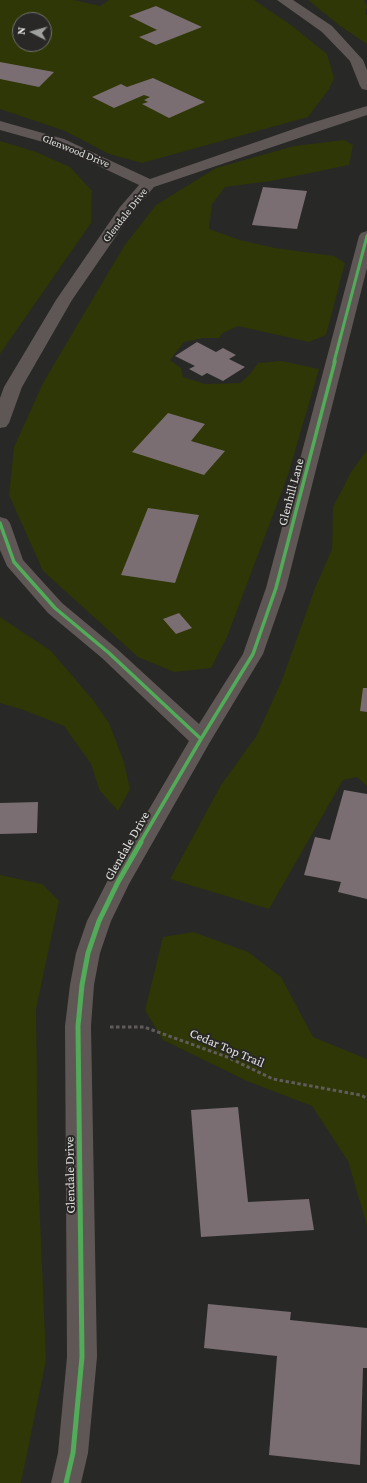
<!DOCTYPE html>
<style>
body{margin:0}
#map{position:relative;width:367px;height:1483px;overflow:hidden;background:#282827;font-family:"Crimson Pro",serif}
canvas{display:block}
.north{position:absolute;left:12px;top:12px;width:40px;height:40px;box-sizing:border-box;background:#292826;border:1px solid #727270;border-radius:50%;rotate:276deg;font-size:11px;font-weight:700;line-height:16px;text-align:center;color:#e0e0de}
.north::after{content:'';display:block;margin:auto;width:14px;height:18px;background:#a0a09e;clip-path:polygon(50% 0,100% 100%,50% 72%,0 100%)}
</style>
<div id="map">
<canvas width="367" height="1483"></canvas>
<div class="north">N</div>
</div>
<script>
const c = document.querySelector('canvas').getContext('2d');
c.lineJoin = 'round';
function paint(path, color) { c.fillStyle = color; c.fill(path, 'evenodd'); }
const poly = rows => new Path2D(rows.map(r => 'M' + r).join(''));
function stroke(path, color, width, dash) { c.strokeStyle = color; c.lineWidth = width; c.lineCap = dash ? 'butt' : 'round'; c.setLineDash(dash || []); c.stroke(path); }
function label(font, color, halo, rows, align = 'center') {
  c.font = font + ' "Crimson Pro",serif'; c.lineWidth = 4; c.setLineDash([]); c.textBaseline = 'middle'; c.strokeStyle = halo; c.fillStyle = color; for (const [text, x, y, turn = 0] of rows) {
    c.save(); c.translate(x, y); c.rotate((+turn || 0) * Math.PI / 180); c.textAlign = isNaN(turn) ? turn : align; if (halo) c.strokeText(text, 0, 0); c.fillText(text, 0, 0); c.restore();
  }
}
const green = poly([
 [0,0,74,0,100,6,109,0,254,0,291,25,327,54,334,78,329,89,308,117,142,163,109,154,65,131,0,109],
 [20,20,44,20,44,44,20,44],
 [308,0,364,0,367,6,365,14,367,15,367,44,340,26],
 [344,140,353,145,349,165,271,181,225,187,212,204,209,229,240,240,275,248,334,256,345,263,326,335,309,342,238,326,223,333,219,338,203,338,184,342,170,360,181,368,183,377,205,384,240,383,250,374,258,363,282,361,319,369,288,475,227,637,211,668,174,672,138,657,43,571,9,495,14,447,43,383,124,246,156,205,216,168,294,146],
 [0,141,36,152,70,167,92,191,91,223,0,354],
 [367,450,367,786,357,777,343,780,269,909,170,879,221,785,257,735,282,680,315,588,332,549,333,507,351,472],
 [0,617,51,651,93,700,109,723,124,762,130,789,118,811,100,791,91,764,64,726,21,709,0,703],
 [0,875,42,884,59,901,36,1009,38,1172,46,1360,21,1483,0,1483],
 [193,932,248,952,281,977,313,1037,367,1059,367,1226,348,1161,312,1106,247,1081,163,1040,145,1010,163,937]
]);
const building = poly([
 [156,6,202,27,156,45,139,37,157,30,129,16],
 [0,62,54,72,39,87,0,79],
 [153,78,205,102,169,118,142,104,148,102,144,100,150,97,144,95,114,108,92,97,121,84,127,87],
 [263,187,307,191,297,229,252,225],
 [197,342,216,352,223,348,236,355,229,359,245,367,223,381,207,373,202,376,189,369,195,366,175,356],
 [168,413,205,424,191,441,225,451,204,475,132,452],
 [148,508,199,515,175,583,121,575],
 [179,613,192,628,176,634,163,619],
 [363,688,367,688,367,712,360,711],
 [344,790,367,794,367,899,338,892,341,882,304,875,315,837,330,840],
 [38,802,37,833,0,834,0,803],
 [238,1107,248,1202,309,1199,314,1230,201,1237,191,1110],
 [208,1304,291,1312,290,1320,367,1328,367,1368,363,1368,360,1465,269,1455,277,1356,204,1348]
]);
const path = poly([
 [110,1027,144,1027,227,1057,273,1079,360,1095,367,1098]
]);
const minor = poly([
 [277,0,293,0,332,26,363,60,367,70,367,90,362,89,360,86,350,61,322,32,277,0],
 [367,106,367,115,154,187,132,213,72,300,22,387,9,423,6,427,0,428,0,398,4,387,56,300,120,207,139,185,54,145,0,130,0,121,64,139,150,179,308,124,367,106],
 [367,231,367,268,286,588,263,654,210,742,129,884,111,921,100,953,94,985,91,1026,97,1357,88,1453,81,1483,51,1483,58,1453,67,1357,65,1026,70,985,76,953,87,921,110,876,189,741,102,658,48,613,7,566,0,550,0,517,7,519,10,523,23,560,62,603,116,648,199,724,243,654,266,588,359,236,361,233,367,231]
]);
const cyclewayFar2 = poly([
 [334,362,367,236]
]);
const cyclewayFar1 = poly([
 [0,523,14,562,55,608,109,653,201,739,140,843],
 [201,739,253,654,276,588,335,361]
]);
const cycleway = poly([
 [66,1483,73,1453,82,1357,78,1026,82,985,88,953,99,921,118,882,141,842]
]);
const farStreetnames = [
 ["Glenwood Drive",76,151,22],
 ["Glendale Drive",125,215,-52]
];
const streetNames = [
 ["Glenhill Lane",291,492,-75],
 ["Glendale Drive",127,846,-60],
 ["Cedar Top Trail",227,1048,23],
 ["Glendale Drive",70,1175,-91]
];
paint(green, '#2e3705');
paint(building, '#7a6e73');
stroke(path, '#605c5b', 3, [3.5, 2.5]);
paint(minor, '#5f5755');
stroke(cyclewayFar2, '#51ab58', 3);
stroke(cyclewayFar1, '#51ab58', 3.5);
stroke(cycleway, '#51ab58', 5);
label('11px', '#e0e0de', '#292826', farStreetnames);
label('13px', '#e0e0de', '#292826', streetNames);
</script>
